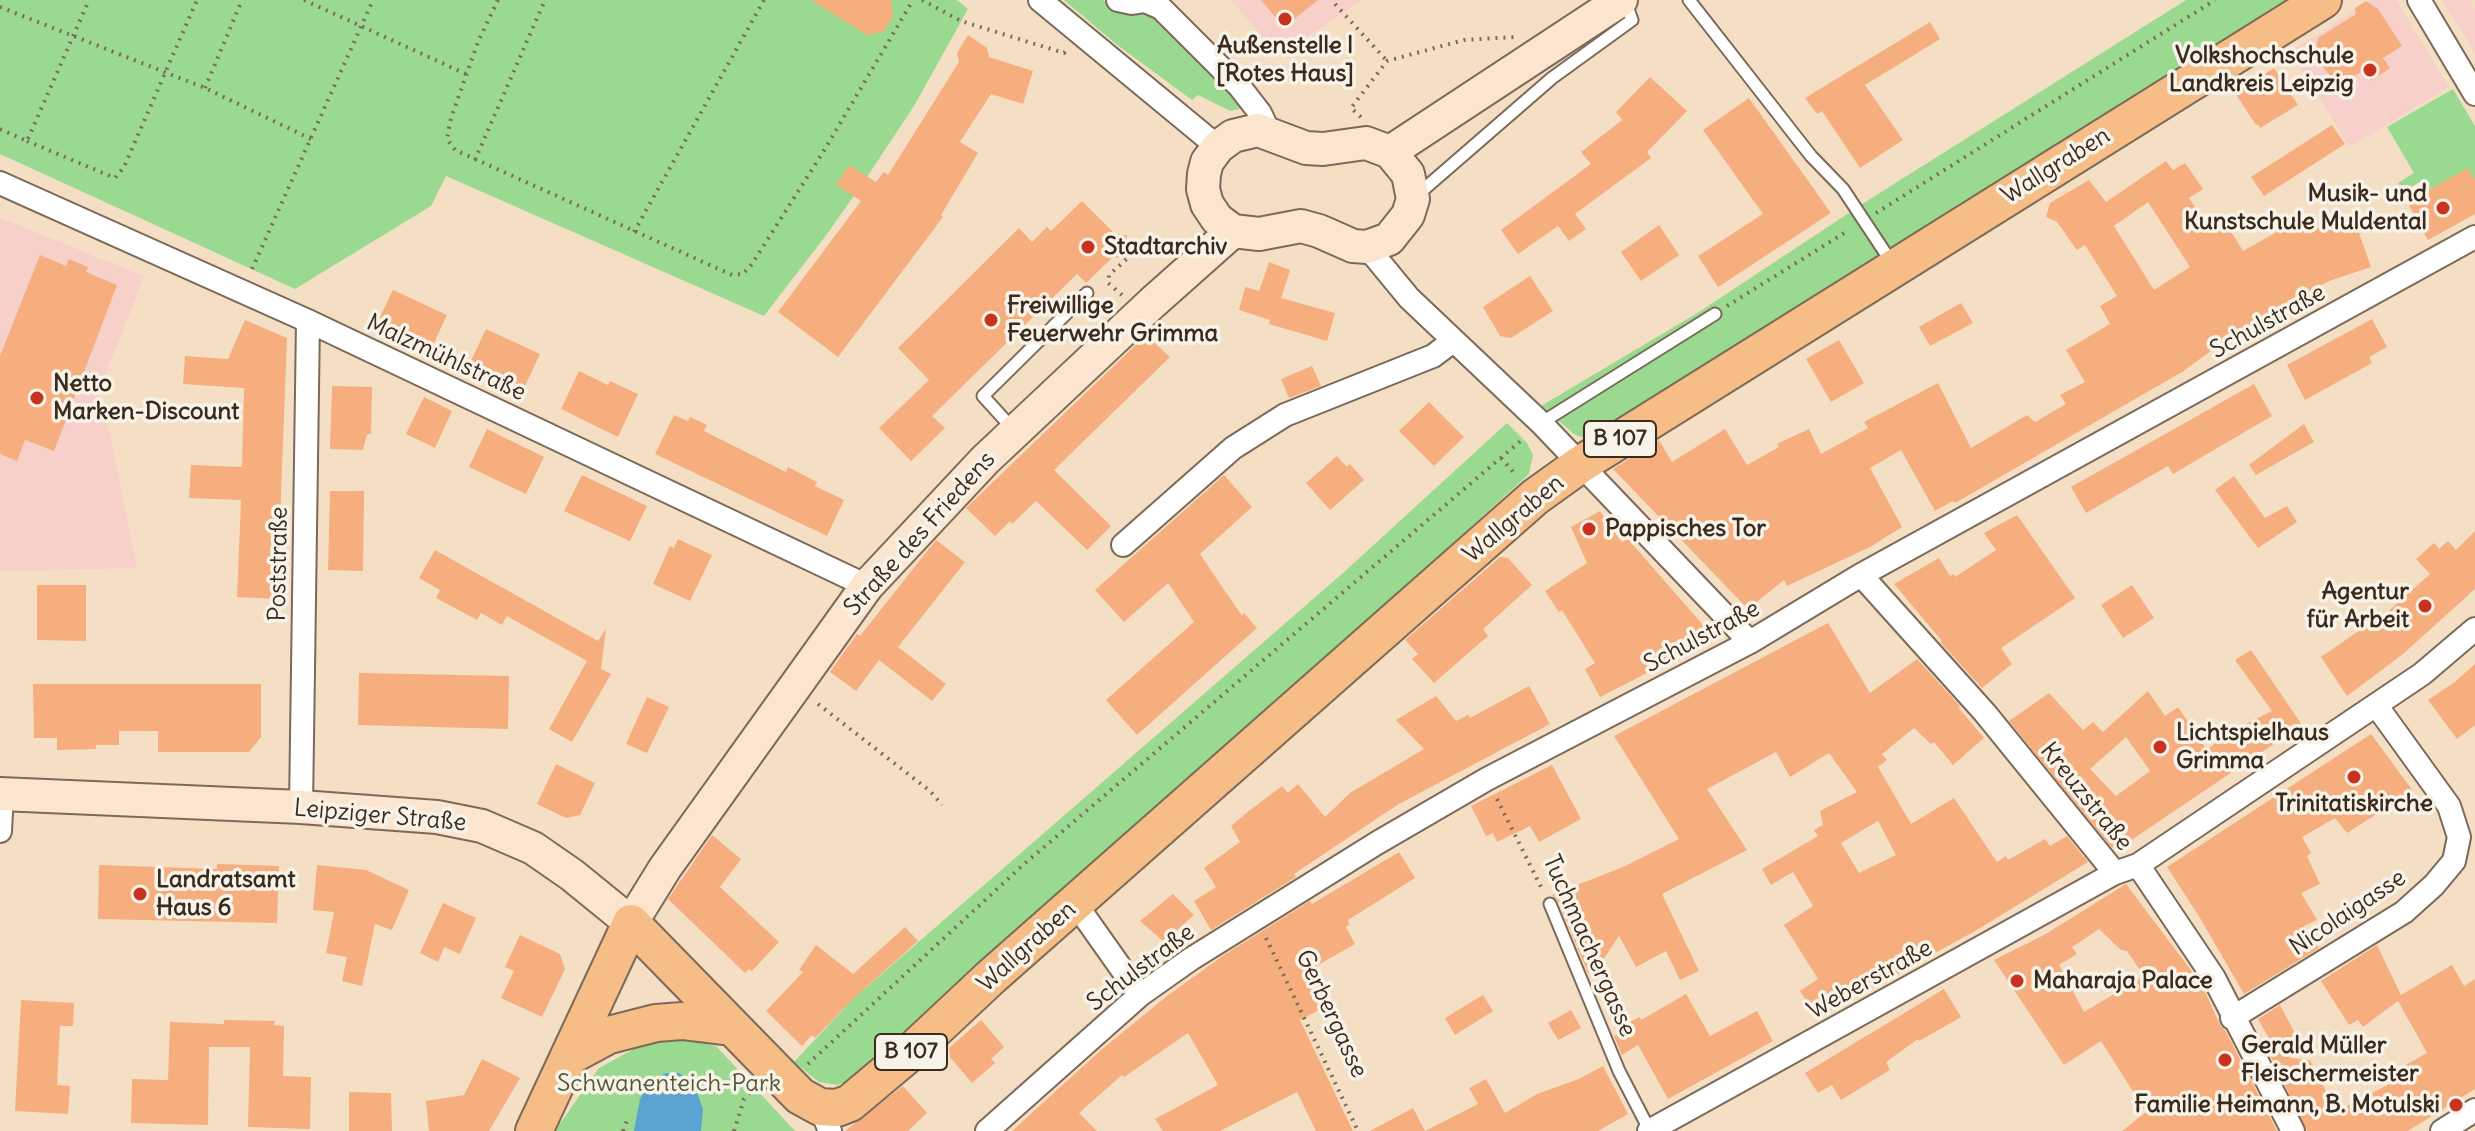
<!DOCTYPE html>
<meta charset="utf-8">
<style>
body{margin:0}
canvas{display:block;background:#f4dfc4}
</style>
<canvas width="2475" height="1131"></canvas>
<script>
const c = document.querySelector('canvas').getContext('2d');
c.lineJoin = 'round';
function paint(path, color) { c.fillStyle = color; c.fill(path, 'evenodd'); }
const poly = rows => new Path2D(rows.map(r => 'M' + r).join(''));
function stroke(path, color, width, dash) { c.strokeStyle = color; c.lineWidth = width; c.lineCap = dash ? 'butt' : 'round'; c.setLineDash(dash || []); c.stroke(path); }
function label(font, color, halo, rows, align = 'center') {
  c.font = font + ' Delius,sans-serif'; c.lineWidth = 7; c.setLineDash([]); c.textBaseline = 'middle'; c.strokeStyle = halo; c.fillStyle = color; for (const [text, x, y, turn = 0] of rows) {
    c.save(); c.translate(x, y); c.rotate((+turn || 0) * Math.PI / 180); c.textAlign = isNaN(turn) ? turn : align; if (halo) c.strokeText(text, 0, 0); c.fillText(text, 0, 0); c.restore();
  }
}
const built = poly([
 [1231,0,1362,0,1291,48,1269,44],
 [2371,0,2396,0,2449,87,2350,147,2290,52],
 [2442,0,2470,0,2475,9,2475,53],
 [0,218,144,276,98,394,109,430,137,568,0,571]
]);
const green = poly([
 [0,0,957,0,968,9,914,106,865,180,827,234,764,316,446,176,431,206,295,289,0,154],
 [1064,0,1103,0,1118,12,1126,14,1152,11,1232,92,1240,109,1230,111,1198,95,1192,100,1116,44],
 [2186,0,2294,0,1596,437,1583,438,1574,434,1541,406,1699,312,1867,201],
 [2453,89,2475,126,2475,180,2426,192,2419,182,2403,192,2398,183,2414,173,2387,127],
 [1507,423,1527,443,1533,455,1529,474,1347,639,852,1079,837,1085,819,1082,794,1062,853,999,1343,573],
 [662,1034,716,1046,795,1131,555,1131,599,1068]
]);
const water = poly([
 [666,1073,679,1073,693,1082,703,1109,701,1131,634,1131,640,1099,646,1088,659,1077]
]);
const building = poly([
 [811,0,891,0,893,16,884,31,867,35],
 [1261,0,1318,0,1284,27],
 [2366,1,2378,9,2402,46,2383,58,2390,68,2371,81,2364,70,2338,86,2315,56,2318,38,2356,14,2355,8],
 [1930,22,1940,39,1865,85,1903,140,1860,168,1822,111,1817,114,1805,98],
 [968,35,987,48,989,57,1033,71,1023,104,991,94,960,142,978,153,941,215,943,217,838,357,778,312,861,201,836,185,849,165,876,182,884,172,888,175,959,62,957,53],
 [2274,68,2298,105,2260,128,2258,124,2256,125,2235,93],
 [1650,77,1687,111,1647,152,1651,158,1575,214,1586,229,1569,241,1558,226,1518,254,1501,230,1591,164,1581,152,1622,120,1616,112],
 [1749,98,1831,213,1718,287,1698,256,1763,214,1703,130],
 [2332,125,2345,144,2264,196,2251,177],
 [2166,161,2173,170,2185,163,2203,189,2189,198,2212,233,2227,225,2243,251,2298,220,2305,234,2352,213,2371,267,2329,281,2234,334,2182,372,1955,503,1953,501,1935,511,1901,450,1870,468,1902,527,1870,547,1787,586,1784,580,1748,609,1613,469,1659,440,1672,462,1725,429,1747,465,1779,447,1777,444,1809,429,1821,454,1868,428,1864,422,1938,383,1971,448,2027,415,2035,422,2066,404,2060,395,2085,382,2066,350,2110,324,2100,306,2117,296,2085,245,2077,250,2057,222,2046,217,2050,203,2089,180,2106,202],
 [2148,202,2190,267,2154,290,2114,226],
 [2468,168,2475,180,2475,214,2428,240,2407,202],
 [1082,201,1115,234,1127,235,1125,258,1113,257,1086,283,1077,274,932,416,945,428,911,461,879,428,929,380,898,348,1019,228,1032,242,1047,227,1051,231],
 [1659,225,1679,255,1641,281,1621,252],
 [40,255,66,266,69,259,88,267,86,272,117,285,54,451,25,440,17,461,0,454,0,356],
 [1269,262,1290,270,1281,298,1335,313,1327,341,1269,324,1270,320,1239,310,1245,287,1259,291],
 [1530,276,1553,311,1511,338,1500,336,1483,307],
 [393,290,447,315,432,347,378,321],
 [1961,303,1973,323,1930,346,1919,327],
 [2372,319,2387,347,2369,357,2372,363,2305,400,2287,365],
 [245,320,287,338,277,599,237,597,241,500,189,498,191,465,242,467,244,388,183,384,185,356,228,359],
 [486,329,540,354,523,390,469,365],
 [1146,335,1170,357,1054,470,1111,526,1087,550,1036,501,1012,524,1010,521,995,536,966,508],
 [1839,340,1864,383,1831,402,1806,359],
 [1312,366,1321,386,1289,398,1281,379],
 [579,371,608,385,610,381,638,394,618,437,561,409],
 [2254,384,2272,416,2173,474,2168,466,2086,513,2071,487],
 [332,386,372,387,371,434,367,434,363,450,330,449],
 [424,397,452,411,435,448,406,434],
 [1429,402,1464,437,1434,466,1399,431],
 [674,415,688,421,690,417,707,425,704,431,786,472,788,467,817,482,815,486,844,500,827,536,655,454],
 [2304,424,2314,442,2256,475,2249,465],
 [487,429,544,457,526,494,469,467],
 [1337,456,1347,467,1350,464,1364,480,1330,510,1306,483],
 [582,475,647,506,630,541,564,511],
 [1224,475,1252,507,1200,554,1242,616,1244,613,1257,628,1137,735,1106,700,1194,622,1168,583,1124,622,1095,590],
 [2234,476,2265,518,2287,506,2297,522,2258,548,2215,490],
 [330,491,364,491,363,571,328,570],
 [1600,511,1622,542,1628,539,1710,633,1708,642,1600,697,1585,669,1595,663,1562,610,1559,612,1545,591,1587,563,1571,527],
 [2017,515,2075,598,2001,648,2012,664,1982,688,1940,642,1942,641,1894,584,1939,558,1950,576,1954,574,1955,577,1996,550,1984,533],
 [2475,531,2475,589,2403,654,2347,696,2321,657,2373,621,2375,623,2430,574,2416,559,2434,543,2439,549,2448,541,2456,550],
 [678,539,712,555,690,601,653,584,670,546,674,548],
 [936,540,965,562,898,647,946,684,932,701,879,660,856,691,830,672,857,634,860,636],
 [435,550,598,641,606,629,601,669,611,674,572,742,549,729,587,661,507,616,502,625,481,613,477,620,436,598,440,590,419,578],
 [1500,557,1508,558,1532,585,1483,629,1488,636,1434,683,1412,659,1418,654,1405,640],
 [37,585,86,585,86,641,37,640],
 [2132,585,2154,618,2123,638,2101,605],
 [1828,623,1870,693,1917,659,1960,706,1958,707,1984,738,1953,765,1934,742,1931,744,1914,728,1882,754,1887,760,1878,767,1911,824,1954,798,1997,862,2006,856,2008,860,2045,839,2050,846,2067,836,2088,862,1975,931,1817,1018,1800,991,1818,979,1784,925,1813,906,1793,872,1771,885,1762,869,1818,836,1814,830,1823,825,1820,811,1857,792,1829,753,1790,777,1776,752,1707,789,1747,850,1662,894,1699,971,1680,980,1666,951,1636,967,1619,936,1597,969,1588,973,1558,901,1552,895,1623,867,1679,839,1614,736],
 [1878,821,1896,855,1859,873,1841,843],
 [2251,650,2302,725,2118,849,2115,846,2112,848,2009,721,2049,693,2083,730,2093,722,2103,732,2148,691,2165,716,2178,707,2207,750,2219,740,2221,744,2248,723,2272,711,2235,660],
 [2126,737,2150,771,2116,796,2090,769],
 [2475,664,2475,725,2457,739,2428,700,2455,682],
 [359,673,509,676,508,729,358,725],
 [33,684,261,684,261,737,249,752,158,752,158,731,119,731,119,745,96,745,96,749,57,750,57,738,34,738],
 [1529,686,1550,724,1397,805,1294,874,1296,877,1211,930,1194,901,1216,887,1204,868,1240,842,1231,826,1250,810,1282,786,1288,793,1298,784,1325,817,1350,793,1424,749,1396,720,1436,696,1456,721,1468,715,1470,718],
 [647,697,669,707,647,753,626,744],
 [2371,734,2413,791,2347,833,2335,818,2302,837,2311,853,2307,856,2320,884,2301,893,2317,920,2304,926,2319,948,2244,994,2200,918,2167,867],
 [556,764,595,783,580,815,566,818,537,804],
 [1552,765,1581,819,1539,842,1530,826,1497,842,1493,833,1486,836,1471,806],
 [712,835,741,859,720,887,779,942,752,971,749,969,745,973,668,899],
 [1399,852,1415,878,1348,920,1349,925,1346,927,1355,944,1304,973,1321,1009,1300,1020,1353,1131,1316,1131,1297,1092,1220,1131,1163,1131,1155,1119,1218,1085,1188,1033,1124,1077,1122,1075,1079,1113,1097,1131,1012,1131,1101,1050,1167,996,1224,955,1310,901,1312,904],
 [217,864,279,866,277,923,98,919,99,865,217,869],
 [317,865,366,870,409,890,392,930,375,924,362,986,342,981,347,957,326,953,334,912,313,910],
 [2126,884,2202,985,2220,1025,2225,1030,2277,1131,2122,1131,2146,1112,2101,1041,2064,1065,1994,960,2044,935],
 [2099,929,2121,950,2127,951,2144,976,2084,1012,2059,965,2077,954,2072,947],
 [1173,894,1194,915,1164,942,1140,921],
 [443,903,476,918,460,954,444,947,438,962,420,953],
 [905,927,918,941,853,999,815,1038,812,1035,802,1046,766,1011,803,972,799,970,816,945,853,974],
 [520,935,560,954,565,969,542,1017,501,998,514,971,505,967],
 [2377,945,2401,995,2452,965,2464,986,2475,979,2475,1089,2408,1131,2307,1131,2266,1047,2272,1043,2258,1019,2280,1005,2304,1050,2290,1058,2310,1060,2339,1116,2341,1109,2401,1078,2404,1066,2427,1053,2398,1001,2363,1027,2358,1020,2349,1025,2321,981],
 [1944,989,1961,1017,1919,1041,1918,1039,1886,1062,1890,1070,1841,1100,1832,1085,1818,1093,1805,1073],
 [1686,994,1710,1036,1757,1011,1773,1041,1668,1099,1638,1045,1622,1055,1614,1036,1625,1030,1622,1026,1640,1017,1641,1020],
 [1483,995,1493,1011,1455,1035,1445,1018],
 [21,1000,74,1003,73,1026,60,1026,57,1085,70,1086,68,1114,15,1111],
 [1571,1010,1581,1028,1558,1040,1548,1023],
 [224,1020,275,1021,274,1025,284,1026,283,1076,311,1077,310,1129,248,1127,250,1047,209,1047,208,1125,131,1123,132,1079,168,1080,170,1022,224,1024],
 [981,1020,1004,1047,991,1059,995,1063,972,1083,950,1057,949,1048],
 [482,1059,520,1078,489,1131,429,1131,426,1101,464,1095],
 [1603,1066,1628,1114,1598,1131,1425,1131,1478,1104,1469,1088,1486,1079,1505,1113,1537,1094,1579,1079],
 [903,1086,927,1113,908,1131,845,1131],
 [349,1092,391,1093,392,1131,349,1131],
 [1413,1108,1425,1131,1370,1131]
]);
const path = poly([
 [304,0,466,74],
 [498,0,478,42,451,118,447,139,455,150,732,275,743,274,752,264,825,149,913,0],
 [922,0,961,21,1064,53,1066,51],
 [1335,4,1387,61],
 [0,7,205,88,311,139],
 [205,88,242,0],
 [1361,117,1351,108,1387,61,1464,40,1514,37],
 [0,129,27,141,89,0],
 [27,141,115,178,124,167,197,0],
 [475,160,545,0],
 [1876,213,2215,0],
 [634,232,764,0],
 [252,269,373,0],
 [1122,295,1108,283,1109,275,1130,256,1137,239],
 [1727,306,1849,230],
 [1501,458,1516,475],
 [818,704,930,791,942,805],
 [1497,799,1543,891],
 [1266,938,1358,1131],
 [808,1064,1023,865,1524,438],
 [623,1131,628,1118],
 [734,1131,744,1099,754,1088]
]);
const lane = poly([
 [1689,0,1811,156,1843,189,1892,263],
 [1416,196,1552,78,1632,20,1625,1],
 [1541,423,1715,314],
 [1013,429,983,396,1087,293],
 [1550,904,1619,1071,1650,1131]
]);
const street = poly([
 [1040,0,1218,147],
 [1118,0,1132,3,1145,1,1161,8,1239,86,1260,113,1269,132],
 [2419,0,2475,94],
 [0,183,308,321,867,586],
 [1367,247,1409,298,1541,423,1750,642],
 [1123,545,1233,448,1285,415,1433,356,1453,341],
 [1861,575,1985,713,2115,873],
 [301,807,308,321],
 [0,831,2,794],
 [2138,865,2214,978,2293,1131],
 [1075,903,1140,995],
 [2232,1018,2404,912,2434,885,2454,861,2459,837,2449,806,2376,705],
 [820,1107,830,1131],
 [987,1131,1140,995,1191,959,1377,843,1487,779,1750,642,1861,575,2475,237],
 [1649,1131,2115,873,2138,865,2422,674,2475,629],
 [2442,1131,2475,1110]
]);
const secondary = poly([
 [1258,130,1306,148,1323,149,1366,143,1390,152,1408,174,1413,199,1408,215,1389,239,1367,247,1353,246,1319,231,1301,226,1259,234,1233,231,1217,219,1207,204,1203,189,1204,174,1207,162,1218,147,1233,136,1258,130],
 [1390,152,1621,0],
 [0,794,301,807,437,817,482,826,533,848,572,875,631,923,665,868,867,586,985,460,1152,303,1233,231]
]);
const primary = poly([
 [570,1056,609,1035,656,1023,682,1021,731,1027],
 [534,1131,631,923,800,1096,820,1107,837,1108,850,1103,912,1051,991,977,1535,497,1581,464,2323,0]
]);
const markers = [
 [1285,19,8,"#c8321e"],
 [2370,70,8,"#c8321e"],
 [2443,208,8,"#c8321e"],
 [1088,247,8,"#c8321e"],
 [991,320,8,"#c8321e"],
 [37,398,8,"#c8321e"],
 [1589,529,8,"#c8321e"],
 [2425,606,8,"#c8321e"],
 [2160,747,8,"#c8321e"],
 [2354,777,8,"#c8321e"],
 [140,894,8,"#c8321e"],
 [2017,981,8,"#c8321e"],
 [2225,1060,8,"#c8321e"],
 [2456,1105,8,"#c8321e"]
];
const shields = [
 [1620,439,72],
 [911,1052,72]
];
const shieldNames = [
 ["B 107",1620,439],
 ["B 107",911,1052]
];
const poiNames = [
 ["Außenstelle l",1285,46,"center"],
 ["[Rotes Haus]",1285,74,"center"],
 ["Volkshochschule",2354,56,"right"],
 ["Landkreis Leipzig",2354,84,"right"],
 ["Musik- und",2427,194,"right"],
 ["Kunstschule Muldental",2427,222,"right"],
 ["Stadtarchiv",1104,247],
 ["Freiwillige",1007,306],
 ["Feuerwehr Grimma",1007,334],
 ["Netto",53,384],
 ["Marken-Discount",53,412],
 ["Pappisches Tor",1605,529],
 ["Agentur",2409,592,"right"],
 ["für Arbeit",2409,620,"right"],
 ["Lichtspielhaus",2176,733],
 ["Grimma",2176,761],
 ["Trinitatiskirche",2354,804,"center"],
 ["Landratsamt",156,880],
 ["Haus 6",156,908],
 ["Maharaja Palace",2033,981],
 ["Gerald Müller",2241,1046],
 ["Fleischermeister",2241,1074],
 ["Familie Heimann, B. Motulski",2440,1105,"right"]
];
const streetNames = [
 ["Wallgraben",2056,166,-32],
 ["Schulstraße",2268,322,-29],
 ["Malzmühlstraße",446,358,25],
 ["Wallgraben",1514,519,-40],
 ["Straße des Friedens",920,534,-48],
 ["Poststraße",279,564,-89],
 ["Schulstraße",1702,637,-28],
 ["Kreuzstraße",2086,797,51],
 ["Leipziger Straße",380,816,5],
 ["Nicolaigasse",2348,913,-34],
 ["Tuchmachergasse",1589,946,66],
 ["Wallgraben",1027,947,-42],
 ["Schulstraße",1141,968,-37],
 ["Weberstraße",1870,980,-29],
 ["Gerbergasse",1331,1014,65]
];
const parkNames = [
 ["Schwanenteich-Park",669,1084]
];
paint(built, '#f7d0ca');
paint(green, '#99d990');
paint(water, '#5ba4d2');
paint(building, '#f6ae7f');
stroke(lane, '#7c6958', 15);
stroke(street, '#7c6958', 26);
stroke(secondary, '#7c6958', 36);
stroke(primary, '#7c6958', 40);
stroke(path, '#7c6958', 4, [2, 6]);
stroke(lane, '#fff', 11);
stroke(street, '#fff', 22);
stroke(secondary, '#fbe5cf', 32);
stroke(primary, '#f6be86', 36);
for (const [x, y, r, color] of markers) { const dot = new Path2D(); dot.arc(x, y, r, 0, 2 * Math.PI); c.fillStyle = color; c.fill(dot); stroke(dot, '#f7f3e8', 3); }
for (const [x, y, w] of shields) { const box = new Path2D(); box.roundRect(x - w / 2, y - 18, w, 36, 6); c.fillStyle = '#f7f3e8'; c.fill(box); stroke(box, '#3b2a1e', 2); }
label('bold 22px', '#3b2a1e', null, shieldNames);
label('bold 24px', '#3b2a1e', '#f7f3e8', poiNames, 'left');
label('24px', '#3b2a1e', '#f7f3e8', streetNames);
label('24px', '#52563a', '#f7f3e8', parkNames);
</script>
